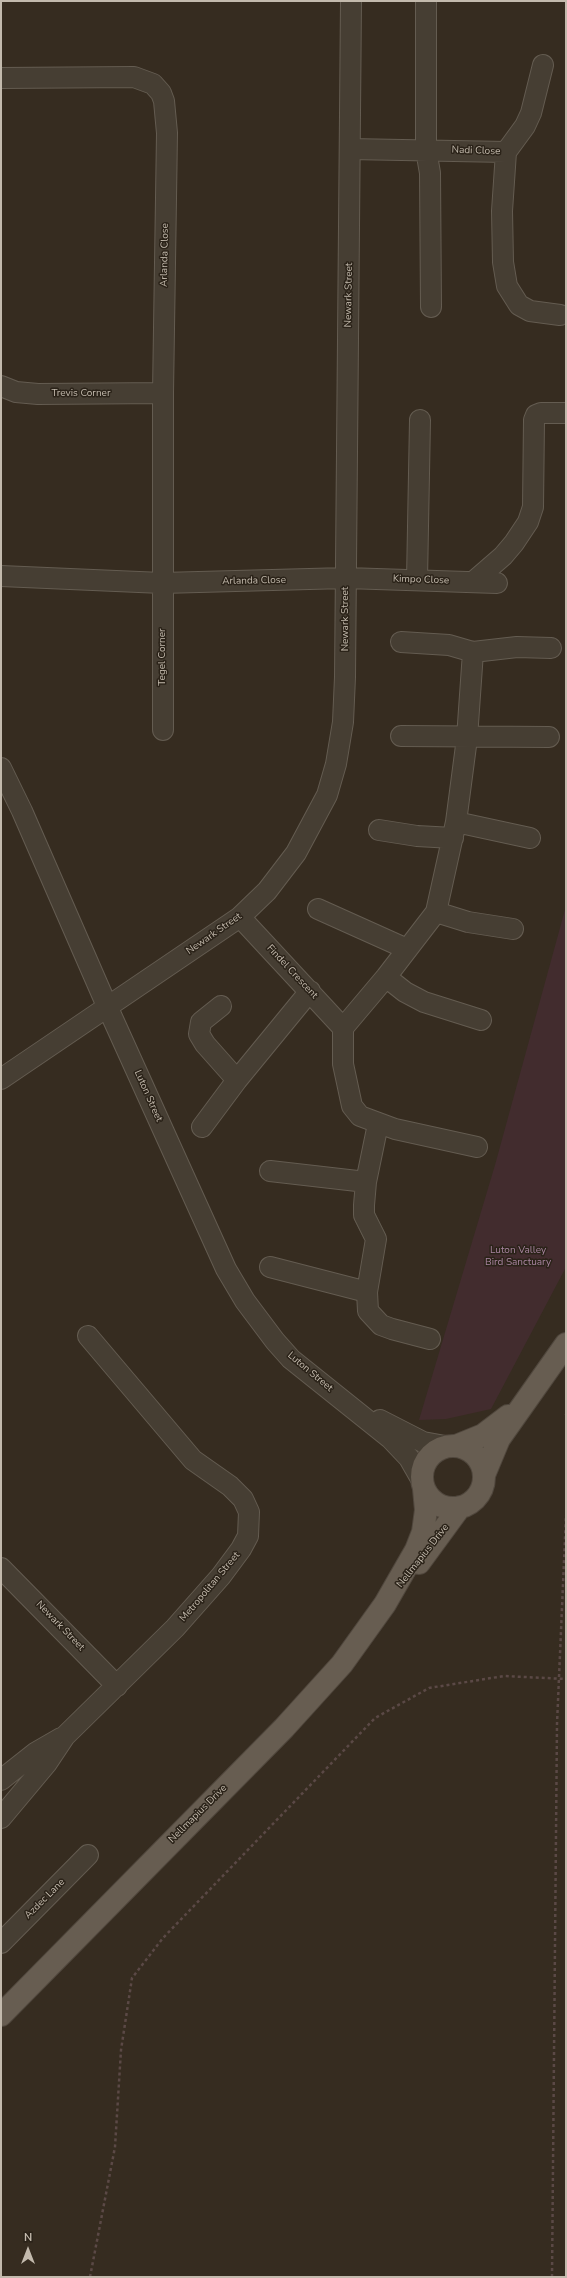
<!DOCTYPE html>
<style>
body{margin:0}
#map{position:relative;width:567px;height:2278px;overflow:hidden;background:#362c20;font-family:"Nunito Sans",sans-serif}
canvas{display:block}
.frame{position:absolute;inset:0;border:2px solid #c3baad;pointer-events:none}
.north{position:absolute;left:8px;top:2230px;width:40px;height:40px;-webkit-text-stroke:3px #2b2319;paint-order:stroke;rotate:0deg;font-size:11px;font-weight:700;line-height:16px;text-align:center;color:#c3baad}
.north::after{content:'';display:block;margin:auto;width:14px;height:18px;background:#c3baad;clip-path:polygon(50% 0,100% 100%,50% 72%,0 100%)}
</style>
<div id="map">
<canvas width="567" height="2278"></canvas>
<div class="frame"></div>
<div class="north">N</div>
</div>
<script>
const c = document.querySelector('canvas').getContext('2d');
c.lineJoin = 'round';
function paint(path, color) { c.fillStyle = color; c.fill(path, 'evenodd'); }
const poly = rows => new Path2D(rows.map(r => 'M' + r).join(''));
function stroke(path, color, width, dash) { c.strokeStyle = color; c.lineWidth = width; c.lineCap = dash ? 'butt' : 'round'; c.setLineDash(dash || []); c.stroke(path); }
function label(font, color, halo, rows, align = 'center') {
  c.font = font + ' "Nunito Sans",sans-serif'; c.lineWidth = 3; c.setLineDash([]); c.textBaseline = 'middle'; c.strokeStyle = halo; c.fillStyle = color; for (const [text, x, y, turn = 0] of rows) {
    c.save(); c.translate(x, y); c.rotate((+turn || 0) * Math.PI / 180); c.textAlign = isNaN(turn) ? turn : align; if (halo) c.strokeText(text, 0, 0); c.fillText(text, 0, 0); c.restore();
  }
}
const green = poly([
 [566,906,566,1267,491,1409,446,1419,419,1420,495,1165]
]);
const path = poly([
 [566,1414,566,1415],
 [90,2277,115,2147,121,2050,132,1978,163,1938,375,1718,429,1688,504,1676,566,1679],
 [552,2277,557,1724,566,1515]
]);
const minor = poly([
 [426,1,426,150,430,173,431,307],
 [1,78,134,77,153,84,161,93,164,101,167,133,163,393,163,730],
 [350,149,506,152],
 [506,152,502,211,503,262,507,286,519,305,530,311,560,315],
 [506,152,525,126,531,113,543,65],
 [1,386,16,392,38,394,163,393],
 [1,576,162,583,346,578,497,583],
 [417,580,420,420],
 [473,582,503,556,514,543,528,522,533,507,534,420,536,415,541,413,566,413],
 [401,642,449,645,473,652,517,647,551,648],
 [473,652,467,738,456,822,436,912,386,977,343,1028,343,1064,352,1106,360,1116,395,1129,477,1147],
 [401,736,549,737],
 [1,768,22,811,107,1006,226,1269,245,1301,275,1341,291,1359,391,1439,409,1458,421,1479],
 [456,822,530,838],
 [379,830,417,836,453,838],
 [318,909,407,949],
 [436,912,468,922,513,929],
 [240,917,343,1028],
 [386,977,405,992,424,1002,481,1020],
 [221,1006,201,1022,199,1034,205,1044,237,1080],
 [1,1079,240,917,267,891,296,853,327,795,336,764,343,722,345,677,351,1],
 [378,1124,366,1182,364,1205,364,1215,376,1239,367,1292,368,1311,381,1325,392,1329,430,1339],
 [202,1127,237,1080,310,991],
 [270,1171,366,1182],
 [270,1267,367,1292],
 [380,1420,423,1442,445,1446],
 [1,1568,117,1686],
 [1,1780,35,1753,61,1738],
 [1,1818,47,1763,65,1736,175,1628,221,1576,241,1549,248,1536,249,1512,243,1499,230,1486,193,1460,88,1336],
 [1,1943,88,1855]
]);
const major = poly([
 [456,1446,483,1435,508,1416],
 '422 1477a31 31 0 1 1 62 0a31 31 0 1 1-62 0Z',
 [484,1475,499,1439,566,1344],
 [419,1563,460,1507],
 [1,2015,284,1728,342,1664,385,1604,416,1550,423,1532,426,1510,424,1489]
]);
const streetNames = [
 ["Nadi Close",476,151,2],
 ["Arlanda Close",165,255,-89],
 ["Newark Street",349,295,-89],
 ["Trevis Corner",81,394],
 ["Kimpo Close",421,580,2],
 ["Arlanda Close",254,581,-1],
 ["Newark Street",346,619,-90],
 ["Tegel Corner",163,657,-90],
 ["Newark Street",214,934,-35],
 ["Findel Crescent",292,972,47],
 ["Luton Street",148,1096,66],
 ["Luton Street",310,1372,40],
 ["Nellmapius Drive",423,1556,-52],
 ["Metropolitan Street",210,1587,-50],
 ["Newark Street",60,1626,46],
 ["Nellmapius Drive",198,1814,-45],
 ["Azdec Lane",45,1899,-45]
];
const parkNames = [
 ["Luton Valley",518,1251],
 ["Bird Sanctuary",518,1263]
];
paint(green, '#422c2e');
stroke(minor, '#645c51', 22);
stroke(major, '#50473d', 24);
stroke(path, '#5b4946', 2.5, [3, 3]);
stroke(minor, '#463e33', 20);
stroke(major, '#675d51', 22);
label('10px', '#c3baad', '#2b2319', streetNames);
label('10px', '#a985a1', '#2b2319', parkNames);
</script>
